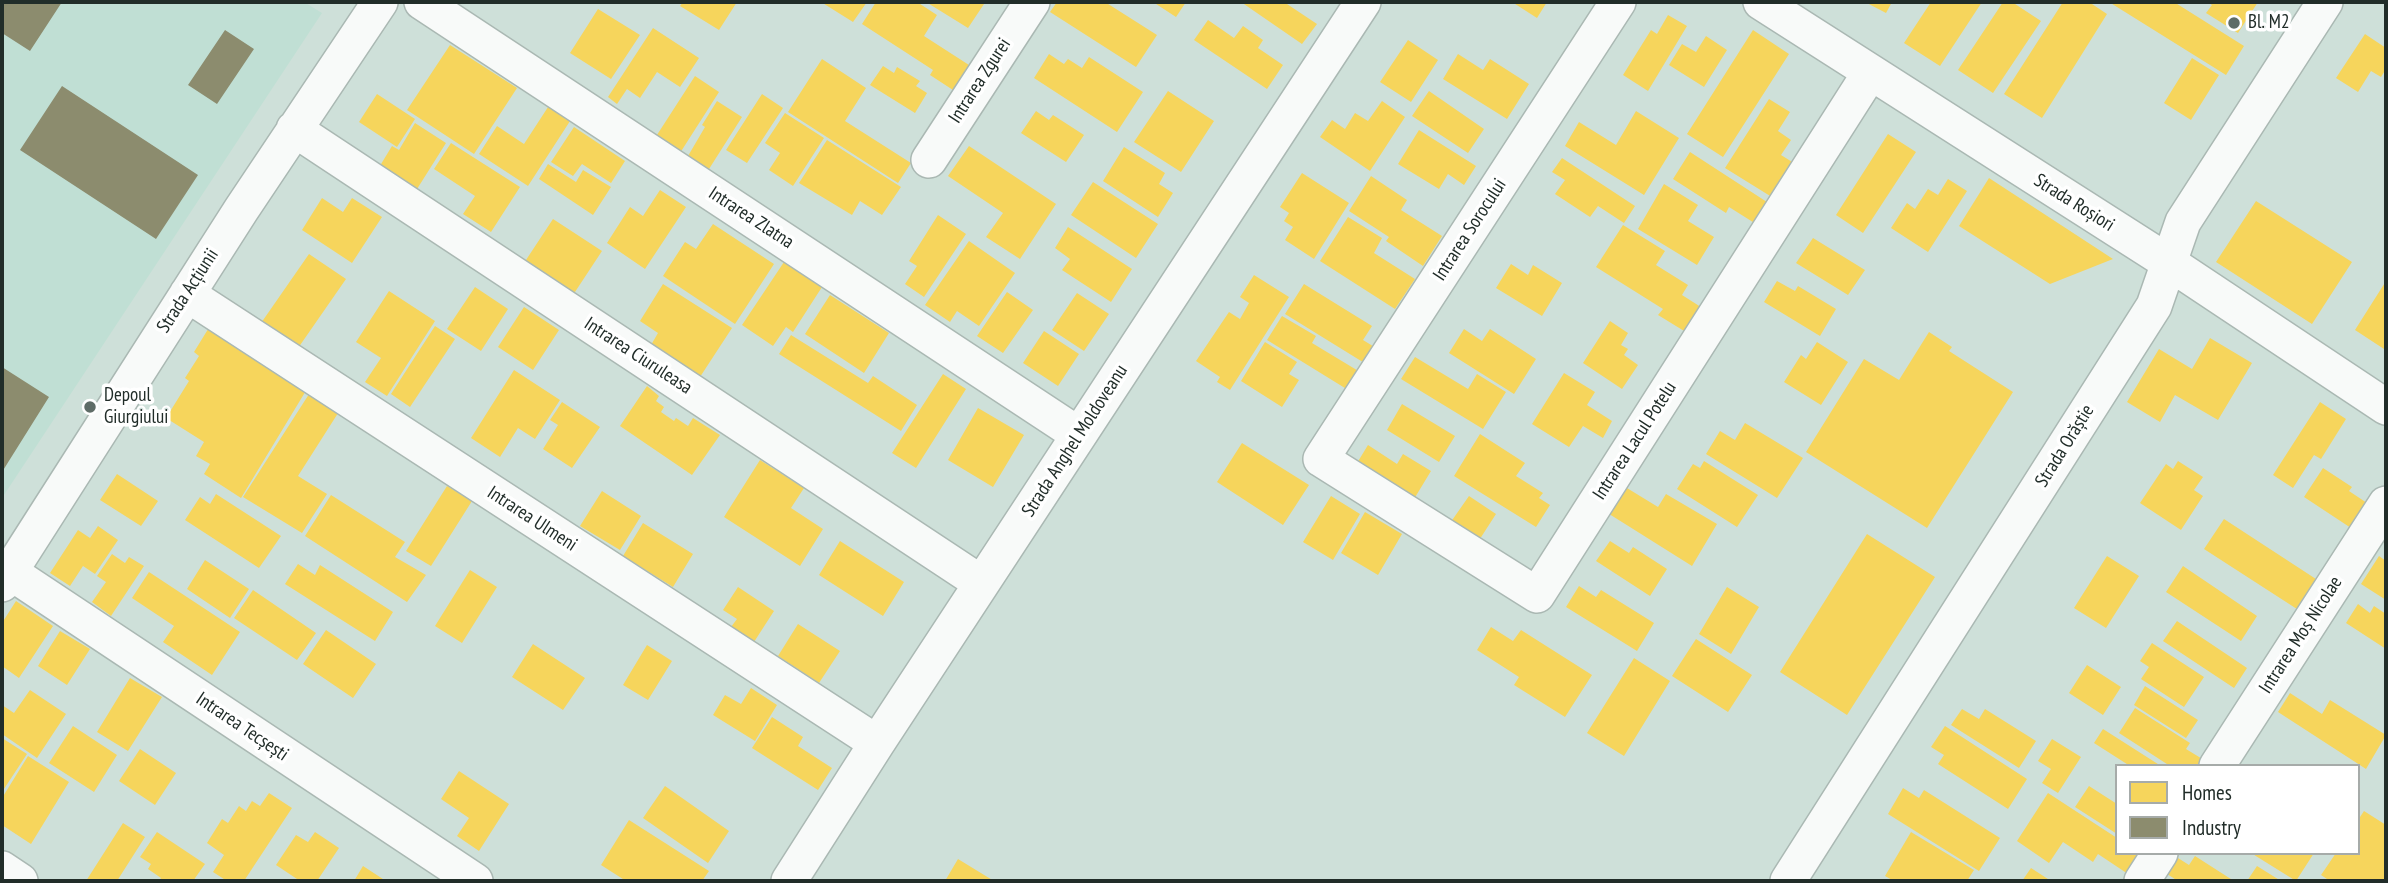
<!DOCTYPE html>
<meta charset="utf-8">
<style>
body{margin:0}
#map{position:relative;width:2388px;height:883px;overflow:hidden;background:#cee0d9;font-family:"PT Sans Narrow",sans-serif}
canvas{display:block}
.frame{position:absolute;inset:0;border:4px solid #212d29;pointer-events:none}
.legend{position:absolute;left:2115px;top:764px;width:245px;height:91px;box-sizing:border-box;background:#fff;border:2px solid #a6aba9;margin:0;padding:9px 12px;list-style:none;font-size:21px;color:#212d29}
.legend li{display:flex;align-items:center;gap:14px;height:35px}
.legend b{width:35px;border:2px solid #a6aba9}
</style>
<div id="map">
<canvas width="2388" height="883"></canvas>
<div class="frame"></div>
<ul class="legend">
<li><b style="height:19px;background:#f6d55c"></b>Homes</li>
<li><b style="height:19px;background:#8c8c6e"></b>Industry</li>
</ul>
</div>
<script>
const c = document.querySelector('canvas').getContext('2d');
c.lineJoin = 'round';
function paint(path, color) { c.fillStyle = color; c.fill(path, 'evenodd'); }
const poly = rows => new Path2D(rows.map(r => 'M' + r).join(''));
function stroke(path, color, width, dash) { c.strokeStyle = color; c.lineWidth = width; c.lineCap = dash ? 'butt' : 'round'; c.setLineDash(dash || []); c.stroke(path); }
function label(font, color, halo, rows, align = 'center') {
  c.font = font + ' "PT Sans Narrow",sans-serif'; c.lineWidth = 7; c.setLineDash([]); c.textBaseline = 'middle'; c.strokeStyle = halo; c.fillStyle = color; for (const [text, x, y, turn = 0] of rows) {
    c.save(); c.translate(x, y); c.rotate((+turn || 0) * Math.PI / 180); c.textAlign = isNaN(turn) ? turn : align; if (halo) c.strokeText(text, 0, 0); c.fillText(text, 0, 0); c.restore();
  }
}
const built = poly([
 [2,2,304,2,322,13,2,498]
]);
const homes = poly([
 [683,2,737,2,719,30,680,6],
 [821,2,867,2,853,22],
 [876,2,917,2,937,15,924,36,969,65,953,90,930,75,933,70,862,24],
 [926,2,980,2,984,4,968,28],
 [1057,2,1105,2,1157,35,1136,67,1050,12],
 [1153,2,1186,2,1176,17],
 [1241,2,1284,2,1317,24,1302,44],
 [1512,2,1547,2,1537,18],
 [1865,2,1892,2,1886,13],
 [1931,2,1982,2,1940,66,1904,43],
 [2003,2,2012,2,2041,21,1993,93,1958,70],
 [2063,2,2089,2,2107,14,2042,118,2004,94],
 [2109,2,2174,2,2244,46,2226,75],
 [2207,2,2258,2,2238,33,2206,13,2212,5],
 [598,9,640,35,611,79,570,53],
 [1668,15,1687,26,1648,91,1623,75,1651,30,1657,34],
 [1208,20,1234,38,1243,26,1263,40,1258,48,1283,65,1267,89,1194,40],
 [653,28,699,58,680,87,657,72,640,98,627,89,617,104,608,97],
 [1753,30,1789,54,1723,157,1687,134],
 [2365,34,2386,48,2386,69,2381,77,2371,71,2358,92,2336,78],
 [1706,36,1727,50,1704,87,1669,65,1682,44,1696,52],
 [1408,40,1438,60,1411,102,1380,82],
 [450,45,517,88,474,154,407,110],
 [1049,54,1064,64,1068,59,1082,68,1089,57,1143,92,1117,132,1034,78],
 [1458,54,1483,70,1490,59,1529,84,1507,119,1443,79],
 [2192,58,2219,75,2191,120,2164,103],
 [822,59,866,88,845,121,911,163,898,183,788,112],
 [883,66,894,73,897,67,920,81,916,86,927,93,915,113,870,85],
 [695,76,719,92,680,153,655,138],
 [1168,91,1214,121,1181,172,1134,142],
 [1429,91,1484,129,1468,153,1412,116],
 [377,94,415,119,397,147,359,122],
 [762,94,783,108,747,163,726,150],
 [1769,99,1790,112,1778,131,1791,140,1781,155,1797,165,1775,199,1725,168],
 [717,101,742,117,709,169,688,156,705,127,702,125],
 [1382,101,1405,117,1370,171,1320,137,1332,120,1345,129,1355,113,1368,121],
 [550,104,572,118,528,186,479,154,497,126,524,144],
 [1036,111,1049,120,1053,115,1084,135,1066,162,1021,133],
 [1636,111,1679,138,1644,195,1565,146,1579,122,1616,145],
 [785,113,824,138,793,186,769,170,780,153,765,143],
 [415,123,446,143,412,197,375,174,392,146,399,150],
 [574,127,625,161,611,183,582,164,573,176,551,162],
 [1419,130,1476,166,1464,185,1448,174,1439,189,1398,164],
 [1888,134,1916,152,1863,233,1836,215],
 [827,140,901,187,882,215,860,201,852,215,799,183],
 [451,143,520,187,491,232,463,214,475,196,434,169],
 [969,146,1056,204,1020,259,986,237,1003,213,948,176],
 [1124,147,1165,173,1159,184,1173,193,1158,217,1103,181],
 [1690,152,1770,204,1756,224,1729,207,1726,213,1673,179],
 [1562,158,1635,206,1624,223,1598,206,1590,217,1555,194,1565,180,1552,172],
 [548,164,576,182,583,170,611,187,593,215,539,179],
 [1302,173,1349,203,1314,259,1285,240,1293,227,1284,221,1289,213,1280,207],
 [1371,176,1407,200,1401,210,1442,236,1423,266,1386,241,1389,237,1349,211],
 [1989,178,2113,259,2050,284,1959,226],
 [1948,179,1967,191,1928,252,1891,228,1907,203,1915,209,1928,189,1938,195],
 [1093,182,1158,224,1136,258,1071,215],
 [1664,184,1698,205,1688,221,1714,237,1697,265,1638,229],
 [660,190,686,207,645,269,607,243,630,207,643,216],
 [322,198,343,212,352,198,382,217,352,263,302,230],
 [2256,201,2352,262,2312,324,2216,262],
 [938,215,966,234,924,297,905,284,917,266,909,261],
 [1348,217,1382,238,1374,253,1415,279,1395,309,1320,261],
 [553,219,602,251,573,295,524,263],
 [713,224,774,264,735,324,663,276,685,242,696,249],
 [1623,225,1665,251,1656,265,1688,285,1682,295,1704,309,1689,334,1658,315,1663,309,1596,267],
 [1068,227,1132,269,1111,302,1062,270,1070,259,1055,248],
 [1813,238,1865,270,1848,295,1796,263],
 [969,241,1015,273,979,326,957,311,950,322,925,305],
 [309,254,346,279,296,351,259,326],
 [784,262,822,287,793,332,786,327,773,346,742,325],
 [1511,264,1528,275,1533,265,1562,283,1542,316,1496,288],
 [1254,275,1289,297,1230,390,1217,382,1220,377,1196,361,1229,312,1240,319,1249,303,1240,297],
 [1777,281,1795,291,1798,286,1836,309,1820,336,1764,302],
 [2386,281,2386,345,2384,349,2355,330],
 [663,284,732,328,700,377,651,345,658,333,640,321],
 [1304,284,1372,326,1363,340,1376,348,1366,364,1285,314],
 [475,287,508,309,481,351,447,329],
 [389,291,435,321,387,396,365,382,381,358,356,342],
 [1007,292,1033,310,1003,353,977,336],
 [1077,293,1109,314,1084,351,1052,330],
 [830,295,889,333,864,373,805,334],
 [524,307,559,330,533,370,498,347],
 [1282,316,1316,336,1312,343,1365,375,1353,393,1267,340],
 [1610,321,1628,333,1621,345,1628,349,1624,355,1638,365,1622,389,1583,363],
 [210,326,307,389,241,498,204,474,210,464,196,456,204,442,166,418,189,381,185,378,199,356,194,352],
 [435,326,455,339,410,407,391,394],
 [1464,329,1482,341,1490,329,1536,359,1514,394,1449,353],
 [1044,331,1079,354,1058,386,1023,363],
 [1929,332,1952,347,1949,351,2013,392,1927,528,1806,452,1864,359,1899,380],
 [791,335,868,383,873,376,917,405,901,431,779,354],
 [2210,338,2252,363,2218,420,2175,395,2160,422,2127,402,2159,349,2192,369],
 [1265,342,1297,362,1289,374,1299,380,1282,407,1241,381],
 [1817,342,1848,362,1821,405,1784,382,1801,355,1806,359],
 [1415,357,1468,389,1477,374,1506,392,1483,429,1401,379],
 [514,370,560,400,535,439,518,428,500,457,471,438],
 [1564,373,1595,392,1587,405,1612,421,1603,438,1583,426,1569,447,1532,424],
 [943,374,966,389,916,468,892,453],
 [647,386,659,396,656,401,664,407,661,412,674,421,676,418,688,426,693,418,720,435,692,475,620,426],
 [311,391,340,410,298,476,327,494,302,533,243,497],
 [562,402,600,427,572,468,543,449,558,425,550,420],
 [2320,402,2346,419,2321,459,2314,455,2293,488,2273,475],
 [1402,404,1455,436,1439,462,1387,430],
 [978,408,1024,435,993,487,948,460],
 [1745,423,1803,458,1777,498,1706,454,1720,431,1735,440],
 [1480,434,1525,463,1516,476,1543,493,1539,498,1550,505,1536,527,1454,476],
 [1242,443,1309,485,1283,525,1217,482],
 [1368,445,1397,464,1403,454,1431,471,1411,504,1354,468],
 [760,460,804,488,791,508,823,529,800,566,724,517],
 [1704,461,1758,495,1737,527,1677,489,1693,464,1700,468],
 [2178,461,2203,477,2194,490,2203,496,2181,530,2140,503,2166,464,2173,469],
 [2323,468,2352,487,2349,491,2367,503,2351,528,2304,497],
 [117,474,158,501,141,526,100,500],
 [1622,485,1658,507,1666,494,1717,524,1692,566,1606,512],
 [447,486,472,501,431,566,406,551],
 [602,491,641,516,620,550,580,526],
 [216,494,281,536,259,568,185,520,200,497,210,504],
 [331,495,405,542,395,557,426,575,407,602,305,536],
 [1331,496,1360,514,1333,560,1303,542],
 [1469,496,1496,514,1476,545,1448,526],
 [1365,512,1402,534,1378,575,1341,553],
 [2224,519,2319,581,2300,611,2204,549],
 [643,523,693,554,673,587,623,556],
 [98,526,118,540,95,574,83,566,70,586,50,573,78,530,90,538],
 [1867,534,1935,577,1847,715,1780,672],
 [840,541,904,582,883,616,819,575],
 [1610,541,1629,553,1633,547,1667,569,1650,596,1596,561],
 [112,554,125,563,129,557,144,566,111,616,92,602,106,582,97,576],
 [2107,556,2139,576,2106,628,2074,608],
 [2379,556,2386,561,2386,600,2361,584],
 [205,560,249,589,230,618,187,589],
 [298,564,315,575,320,565,393,612,375,641,285,584],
 [2183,566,2257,616,2241,641,2166,592],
 [470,570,497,587,462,643,435,626],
 [149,572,240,632,212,675,163,642,174,626,132,598],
 [1579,586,1596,597,1601,590,1654,623,1637,651,1566,607],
 [738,587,774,611,754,642,731,627,737,619,723,610],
 [1727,587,1759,607,1731,654,1699,634],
 [253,590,316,633,297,660,234,618],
 [16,601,53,626,19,678,2,666,2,623],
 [2358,604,2370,613,2374,606,2386,614,2386,649,2346,623],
 [2177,621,2247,668,2234,688,2163,641],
 [798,624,840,651,819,683,778,656],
 [1491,627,1513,641,1521,630,1592,675,1565,717,1514,685,1519,677,1477,650],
 [326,630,376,664,353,698,303,664],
 [60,631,90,649,67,685,38,666],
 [1696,639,1752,675,1728,712,1672,676],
 [2152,643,2204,677,2184,707,2141,679,2149,667,2140,661],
 [533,644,585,678,563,710,512,677],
 [647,645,672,661,648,700,623,685],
 [1634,658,1670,681,1624,756,1587,733],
 [2087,665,2121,687,2103,715,2069,693],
 [130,678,162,697,128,751,97,732],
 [2145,686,2198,720,2186,738,2134,705],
 [751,688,777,705,755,741,713,715,725,695,741,704],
 [30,690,66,714,37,758,2,734,2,705,14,713],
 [2290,693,2322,714,2330,700,2386,735,2366,769,2278,712],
 [2135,708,2190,743,2186,749,2204,760,2200,766,2170,766,2119,733],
 [1962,709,1979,719,1985,709,2036,741,2019,768,1951,725],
 [772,717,803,737,798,746,832,768,818,790,752,748],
 [73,726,117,755,94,792,49,763],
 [1945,726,2027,779,2008,809,1938,764,1944,755,1931,747],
 [2103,729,2161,766,2130,766,2094,743],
 [2,738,27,754,2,792],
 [2052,739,2081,757,2058,793,2042,783,2051,769,2038,761],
 [140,749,176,773,155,805,119,781],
 [28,756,69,782,31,844,2,825,2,798],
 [459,771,509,804,479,851,457,836,469,818,441,799],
 [665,786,729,831,708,863,643,818],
 [2089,786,2117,804,2117,834,2075,807],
 [1903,788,1919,798,1924,790,2000,838,1979,871,1888,814],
 [269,793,292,808,244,881,227,881,213,872,224,855,207,843,222,819,228,823,239,806,246,811,252,801,260,806],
 [2048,793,2117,838,2117,853,2139,853,2128,874,2098,854,2093,862,2063,842,2049,863,2017,841],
 [2364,811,2386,825,2386,881,2330,881,2321,875,2336,853,2358,853,2358,820],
 [629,820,709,871,702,881,626,881,601,865],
 [123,823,145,837,117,881,86,881],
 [157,832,205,864,193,881,159,881,161,878,148,869,151,864,140,857],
 [315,832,339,848,317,881,300,881,276,865,296,835,308,842],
 [1911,832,1974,870,1967,881,1894,881,1885,876],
 [2251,853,2314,853,2296,881],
 [2195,856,2234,881,2178,881,2167,874,2178,858,2189,865],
 [958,859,994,881,945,881],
 [363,866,386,881,354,881],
 [2257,866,2281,881,2247,881],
 [2031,868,2051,881,2022,881]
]);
const industry = poly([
 [2,2,62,2,30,51,2,33],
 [225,30,254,49,217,104,188,85],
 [62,86,198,175,156,239,20,150],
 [2,367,49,397,2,472]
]);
const street = poly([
 [422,2,1079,435],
 [1618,2,1321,459,1537,595,1870,73],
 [1761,2,2168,262,2386,407],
 [294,129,981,583],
 [929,160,1032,2],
 [187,294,877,743],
 [10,572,475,881],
 [2,584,241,210,380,2],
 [2217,766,2386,504],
 [2,869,20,881],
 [789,881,877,743,1363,2],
 [1788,881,2154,306,2183,222,2325,2],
 [2142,881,2160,853]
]);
const markers = [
 [2234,23,7,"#5e6c67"],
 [90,407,7,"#5e6c67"]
];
const poiNames = [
 ["Bl. M2",2248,23],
 ["Depoul",104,396],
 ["Giurgiului",104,418]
];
const streetNames = [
 ["Intrarea Zgurei",980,81,-57],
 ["Strada Roșiori",2074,203,32],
 ["Intrarea Zlatna",751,218,33],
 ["Intrarea Sorocului",1470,230,-57],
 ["Strada Acțiunii",188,291,-57],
 ["Intrarea Ciuruleasa",638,356,33],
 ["Strada Anghel Moldoveanu",1075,441,-57],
 ["Intrarea Lacul Potelu",1635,441,-57],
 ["Strada Orăștie",2065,446,-58],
 ["Intrarea Ulmeni",532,519,33],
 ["Intrarea Moș Nicolae",2301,635,-57],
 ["Intrarea Tecșești",242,727,34]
];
paint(built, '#c0dfd4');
paint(homes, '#f6d55c');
paint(industry, '#8c8c6e');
stroke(street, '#aab8b3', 38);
stroke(street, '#f8faf9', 35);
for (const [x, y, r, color] of markers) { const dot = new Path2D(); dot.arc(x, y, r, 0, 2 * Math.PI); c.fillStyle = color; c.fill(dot); stroke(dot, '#fff', 2.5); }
label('19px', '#212d29', '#fff', poiNames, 'left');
label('19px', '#212d29', '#fff', streetNames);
</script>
